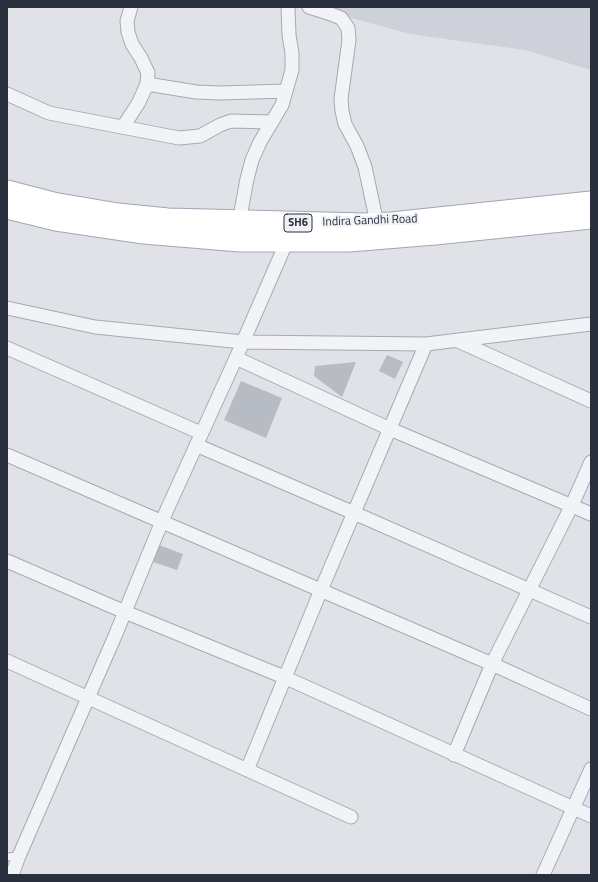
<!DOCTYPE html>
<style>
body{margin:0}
#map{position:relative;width:598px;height:882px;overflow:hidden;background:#e0e2e8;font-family:"Titillium Web",sans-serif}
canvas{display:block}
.frame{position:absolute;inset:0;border:8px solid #2a2f3e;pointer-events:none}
</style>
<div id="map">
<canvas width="598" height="882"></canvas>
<div class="frame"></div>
</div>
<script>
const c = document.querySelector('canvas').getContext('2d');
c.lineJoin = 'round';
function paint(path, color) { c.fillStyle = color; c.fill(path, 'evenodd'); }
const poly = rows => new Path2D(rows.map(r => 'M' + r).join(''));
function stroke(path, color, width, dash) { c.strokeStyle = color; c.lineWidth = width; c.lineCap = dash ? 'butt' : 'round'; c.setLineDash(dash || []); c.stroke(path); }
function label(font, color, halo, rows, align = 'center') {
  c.font = font + ' "Titillium Web",sans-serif'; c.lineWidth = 4; c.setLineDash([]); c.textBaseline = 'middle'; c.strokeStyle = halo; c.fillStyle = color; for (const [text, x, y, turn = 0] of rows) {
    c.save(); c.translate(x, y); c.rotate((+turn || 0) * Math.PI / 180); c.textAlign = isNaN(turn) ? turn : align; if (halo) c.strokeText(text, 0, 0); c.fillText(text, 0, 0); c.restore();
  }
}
const built = poly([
 [312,7,591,7,591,70,525,50,410,34]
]);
const building = poly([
 [387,355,403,362,395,379,379,371],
 [356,362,342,397,314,376,315,366],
 [241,381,282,398,266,438,224,420],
 [159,545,183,554,177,570,153,562]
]);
const lane = poly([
 [7,857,19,856]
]);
const street = poly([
 [309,7,328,13,341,18,348,28,349,40,341,99,342,111,345,124,357,146,365,167,377,223],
 [147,84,196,92,220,93,286,91],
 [7,94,49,113,179,138,200,136,220,125,231,121,271,122],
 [123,127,139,102,147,84,148,73,141,58,132,44,128,32,127,21,131,7],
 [239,222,247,179,252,160,260,142,282,105,292,70,292,53,289,35,288,7],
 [7,308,95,327,243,342,426,344,591,324],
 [458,341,591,401],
 [7,348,201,433],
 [236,358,390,429,591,514],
 [196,445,354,513,591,617],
 [7,455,492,664,591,709],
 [7,561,125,612,284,677,591,816],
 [7,661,351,817],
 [454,755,492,664,572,505,591,462],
 [247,770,321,590,426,344],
 [12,875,19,856,115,636,165,514,236,358,287,241],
 [543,875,591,769]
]);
const primary = poly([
 [7,191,53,203,118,214,168,219,364,224,391,223,591,202],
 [7,208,56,220,144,233,240,241,349,241,435,234,591,218]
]);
const shields = [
 [298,223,28]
];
const shieldNames = [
 ["SH6",298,223]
];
const streetNames = [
 ["Indira Gandhi Road",370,221,-2]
];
paint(built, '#ced1d9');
paint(building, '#b7bbc4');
stroke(lane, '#a6a9b2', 9);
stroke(street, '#a6a9b2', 15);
stroke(primary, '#a0a6b3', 23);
stroke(lane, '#f2f3f6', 7);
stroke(street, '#f2f3f6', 13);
stroke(primary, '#fff', 21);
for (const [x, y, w] of shields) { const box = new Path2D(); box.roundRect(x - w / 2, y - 9, w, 18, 3); c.fillStyle = '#eff1f5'; c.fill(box); stroke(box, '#2a2f3e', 1); }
label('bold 11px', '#2a2f3e', null, shieldNames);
label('12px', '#2a2f3e', '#eff1f5', streetNames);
</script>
